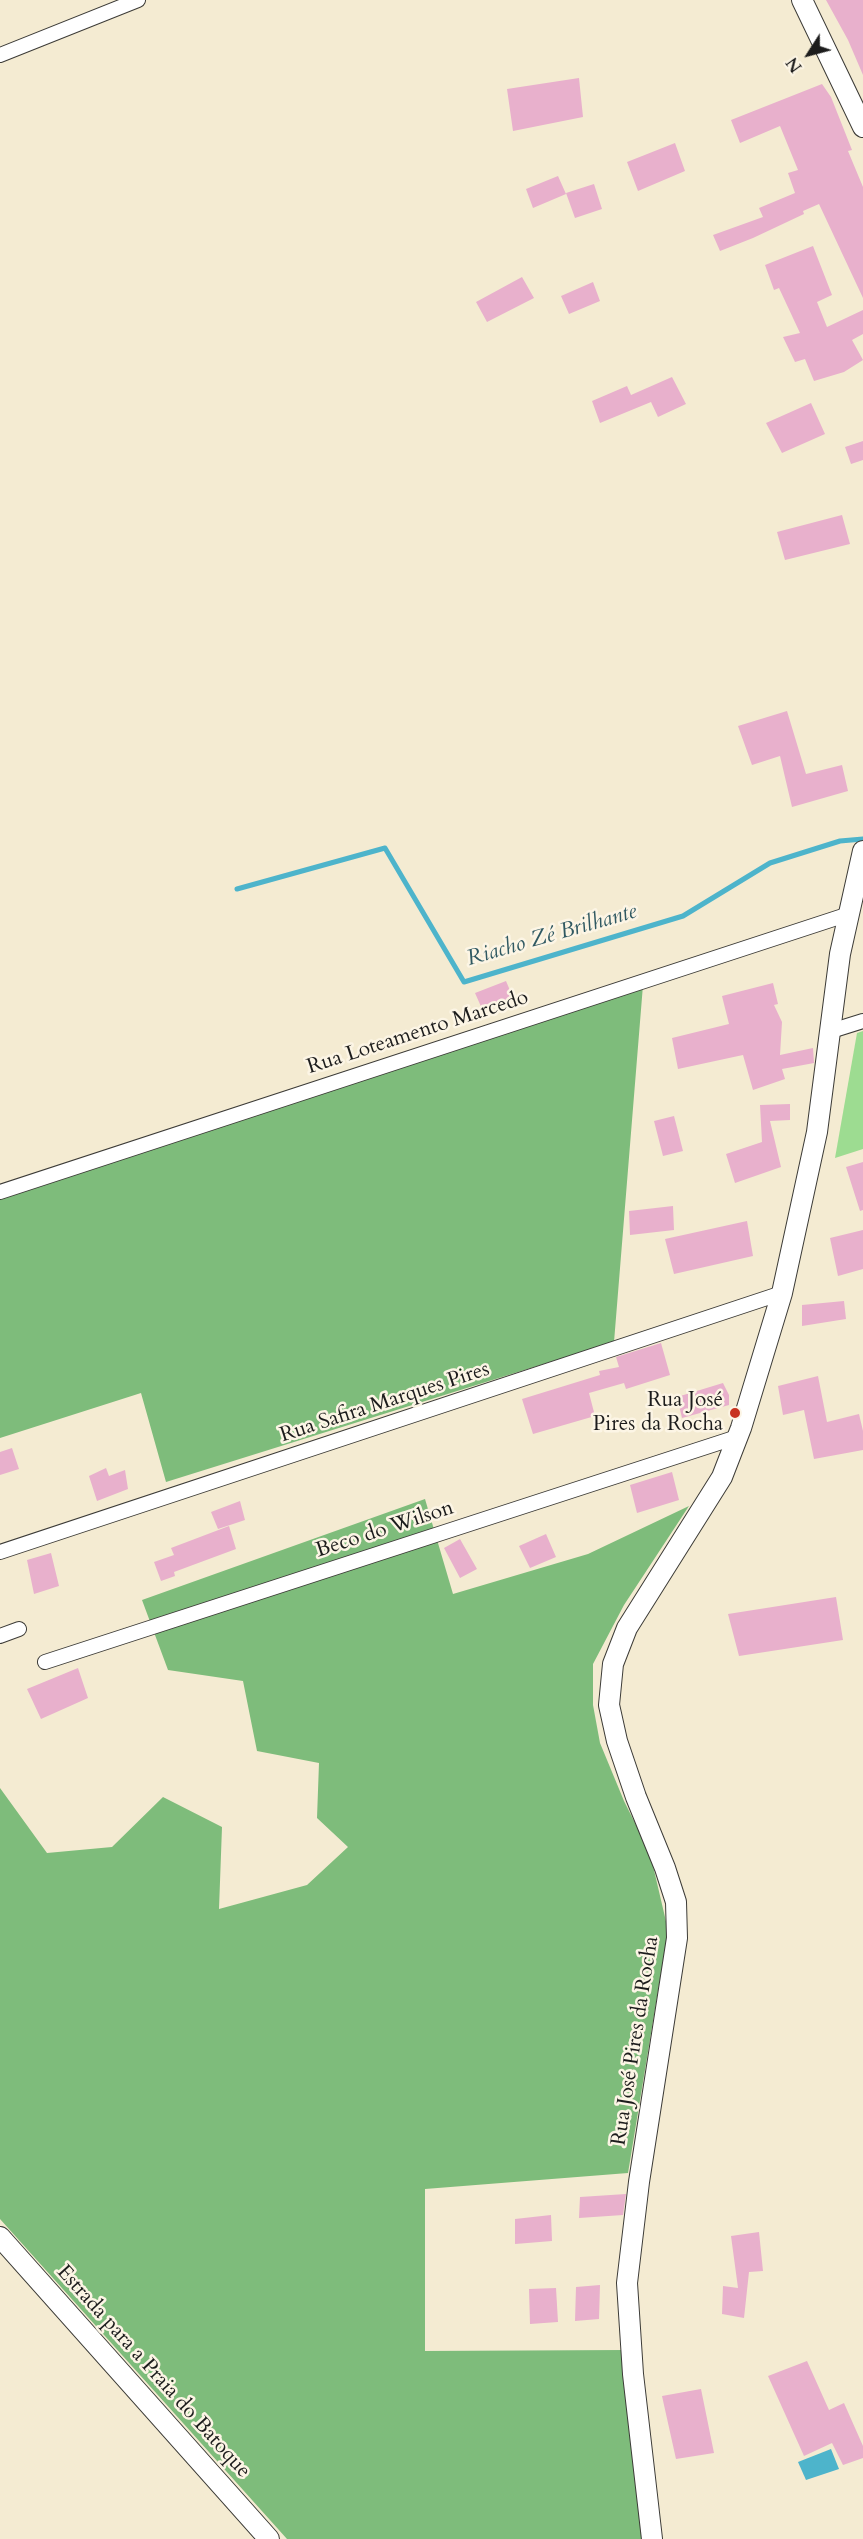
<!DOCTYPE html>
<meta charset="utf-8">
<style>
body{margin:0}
#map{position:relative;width:863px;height:2539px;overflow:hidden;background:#f4ebd2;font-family:Cardo,serif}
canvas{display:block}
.north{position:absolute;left:779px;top:24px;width:60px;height:60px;-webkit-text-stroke:4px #fcf5e5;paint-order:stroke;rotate:234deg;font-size:16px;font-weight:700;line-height:24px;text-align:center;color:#1c1c1c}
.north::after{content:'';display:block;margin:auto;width:21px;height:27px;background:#1c1c1c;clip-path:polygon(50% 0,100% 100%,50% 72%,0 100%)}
</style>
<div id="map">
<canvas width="863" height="2539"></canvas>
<div class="north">N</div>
</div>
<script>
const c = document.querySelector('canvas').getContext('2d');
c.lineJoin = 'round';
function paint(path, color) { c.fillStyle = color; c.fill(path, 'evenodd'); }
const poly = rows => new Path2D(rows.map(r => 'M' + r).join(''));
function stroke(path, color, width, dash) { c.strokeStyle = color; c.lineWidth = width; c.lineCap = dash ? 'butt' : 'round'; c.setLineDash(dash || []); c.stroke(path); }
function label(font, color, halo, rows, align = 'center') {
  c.font = font + ' Cardo,serif'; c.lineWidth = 5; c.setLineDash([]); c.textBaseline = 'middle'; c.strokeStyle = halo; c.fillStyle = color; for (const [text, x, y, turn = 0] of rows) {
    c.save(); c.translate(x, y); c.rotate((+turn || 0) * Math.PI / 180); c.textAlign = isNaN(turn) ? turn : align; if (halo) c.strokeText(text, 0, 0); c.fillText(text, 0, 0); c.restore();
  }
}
const green = poly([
 [863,1031,863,1149,835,1158,857,1033]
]);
const forest = poly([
 [643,985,614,1342,166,1482,141,1393,0,1438,0,1197],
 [425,1499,453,1594,588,1554,689,1506,624,1605,593,1664,593,1705,600,1743,624,1801,650,1853,668,1930,628,2173,425,2189,425,2351,625,2350,647,2539,287,2539,0,2219,0,1788,47,1853,112,1847,163,1797,222,1827,219,1909,307,1885,348,1847,317,1818,319,1763,257,1751,243,1681,168,1670,142,1600]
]);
const water = poly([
 [831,2449,839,2469,806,2480,798,2462]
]);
const stream = poly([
 [237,889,385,848,464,982,683,916,770,863,840,841,863,839]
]);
const building = poly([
 [826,0,863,0,863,75,848,40],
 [579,78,583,117,513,131,507,89],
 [822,84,831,97,852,150,848,151,863,187,863,298,819,204,803,211,804,214,753,238,720,251,713,235,763,217,759,208,795,193,788,173,798,170,780,126,740,143,731,120],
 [675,143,685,171,638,191,627,162],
 [558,176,566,194,533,208,526,189],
 [594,184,602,209,575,218,566,193],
 [813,246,832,295,817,302,827,327,863,310,863,334,852,340,863,360,844,372,814,381,805,359,795,362,783,337,800,333,779,288,774,290,765,265],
 [522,277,534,298,487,322,476,302],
 [593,282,600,301,569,314,561,296],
 [672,377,686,404,658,417,651,402,600,423,592,401,627,386,631,395],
 [811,403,825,434,782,453,766,423],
 [863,441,863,460,851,464,845,447],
 [842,515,850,544,785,560,777,532],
 [787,711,806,774,842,765,848,791,792,807,780,756,752,765,738,726],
 [506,981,514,1000,483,1011,475,993],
 [773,983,778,1004,774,1005,782,1022,780,1055,813,1048,814,1063,782,1069,785,1079,753,1090,743,1055,678,1069,672,1038,729,1024,722,996],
 [790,1104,790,1120,770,1121,781,1167,735,1183,726,1154,762,1142,760,1105],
 [674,1116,683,1151,663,1156,654,1121],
 [863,1162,863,1210,860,1211,846,1167],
 [673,1206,674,1230,630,1235,629,1211],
 [747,1221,753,1256,674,1274,665,1239],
 [863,1230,863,1269,838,1276,830,1238],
 [844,1301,846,1319,802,1326,802,1305],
 [661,1343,670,1375,626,1389,624,1383,589,1393,595,1416,533,1434,522,1399,600,1375,599,1371,619,1367,616,1357],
 [818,1376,827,1422,859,1414,863,1431,863,1450,814,1459,804,1410,783,1415,778,1386],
 [723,1383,729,1395,729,1405,682,1418,677,1397],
 [12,1448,19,1469,0,1475,0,1452],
 [106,1468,109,1476,125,1470,128,1489,97,1501,89,1476],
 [672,1472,679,1500,637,1513,630,1485],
 [240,1501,245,1520,218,1529,211,1512],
 [229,1526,236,1549,174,1572,175,1576,161,1581,154,1562,174,1555,171,1548],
 [546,1534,556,1557,530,1568,519,1546],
 [460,1539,477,1569,460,1578,444,1548],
 [51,1553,59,1586,34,1594,27,1560],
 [836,1597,843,1640,739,1656,728,1614],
 [78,1668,88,1698,41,1719,27,1689],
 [626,2194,623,2215,579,2218,580,2197],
 [551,2215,552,2241,515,2244,515,2219],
 [759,2232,763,2271,749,2272,744,2318,722,2314,723,2286,738,2288,731,2236],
 [600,2285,599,2319,575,2321,576,2287],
 [556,2288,558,2322,530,2324,529,2289],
 [807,2361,829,2410,844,2403,863,2446,863,2458,843,2465,832,2443,804,2456,768,2376],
 [701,2389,714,2453,676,2459,662,2396]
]);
const street = poly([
 [0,55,138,0],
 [831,1031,863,1021],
 [0,1192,849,914],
 [0,1552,782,1293],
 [0,1636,19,1629],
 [45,1662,737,1437]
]);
const secondary = poly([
 [802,0,863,127],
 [0,2237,269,2539],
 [652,2539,633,2374,627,2283,639,2182,677,1938,676,1902,665,1868,636,1797,617,1741,609,1705,613,1664,627,1628,722,1477,741,1428,782,1293,817,1132,840,954,863,851]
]);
const markers = [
 [735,1413,6,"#c8321e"]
];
const streetNames = [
 ["Rua Loteamento Marcedo",418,1033,-18],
 ["Rua Safira Marques Pires",385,1403,-18],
 ["Beco do Wilson",385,1530,-18],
 ["Rua José Pires da Rocha",636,2041,-81],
 ["Estrada para a Praia do Batoque",153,2372,48]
];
const poiNames = [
 ["Rua José",723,1401],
 ["Pires da Rocha",723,1425]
];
const waterNames = [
 ["Riacho Zé Brilhante",552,936,-16]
];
paint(green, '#9ddc91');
paint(forest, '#7ebc7b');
paint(water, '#4db4cb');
stroke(stream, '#4db4cb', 5);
paint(building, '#e8b0cc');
stroke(street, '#3c3b37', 16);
stroke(secondary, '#3c3b37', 22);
stroke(street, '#fff', 14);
stroke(secondary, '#fff', 20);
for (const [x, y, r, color] of markers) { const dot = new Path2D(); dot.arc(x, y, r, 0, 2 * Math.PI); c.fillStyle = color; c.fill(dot); stroke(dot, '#fcf5e5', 2); }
label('21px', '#1c1c1c', '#fcf5e5', streetNames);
label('21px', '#1c1c1c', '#fcf5e5', poiNames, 'right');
label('italic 22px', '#305962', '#fcf5e5', waterNames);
</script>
